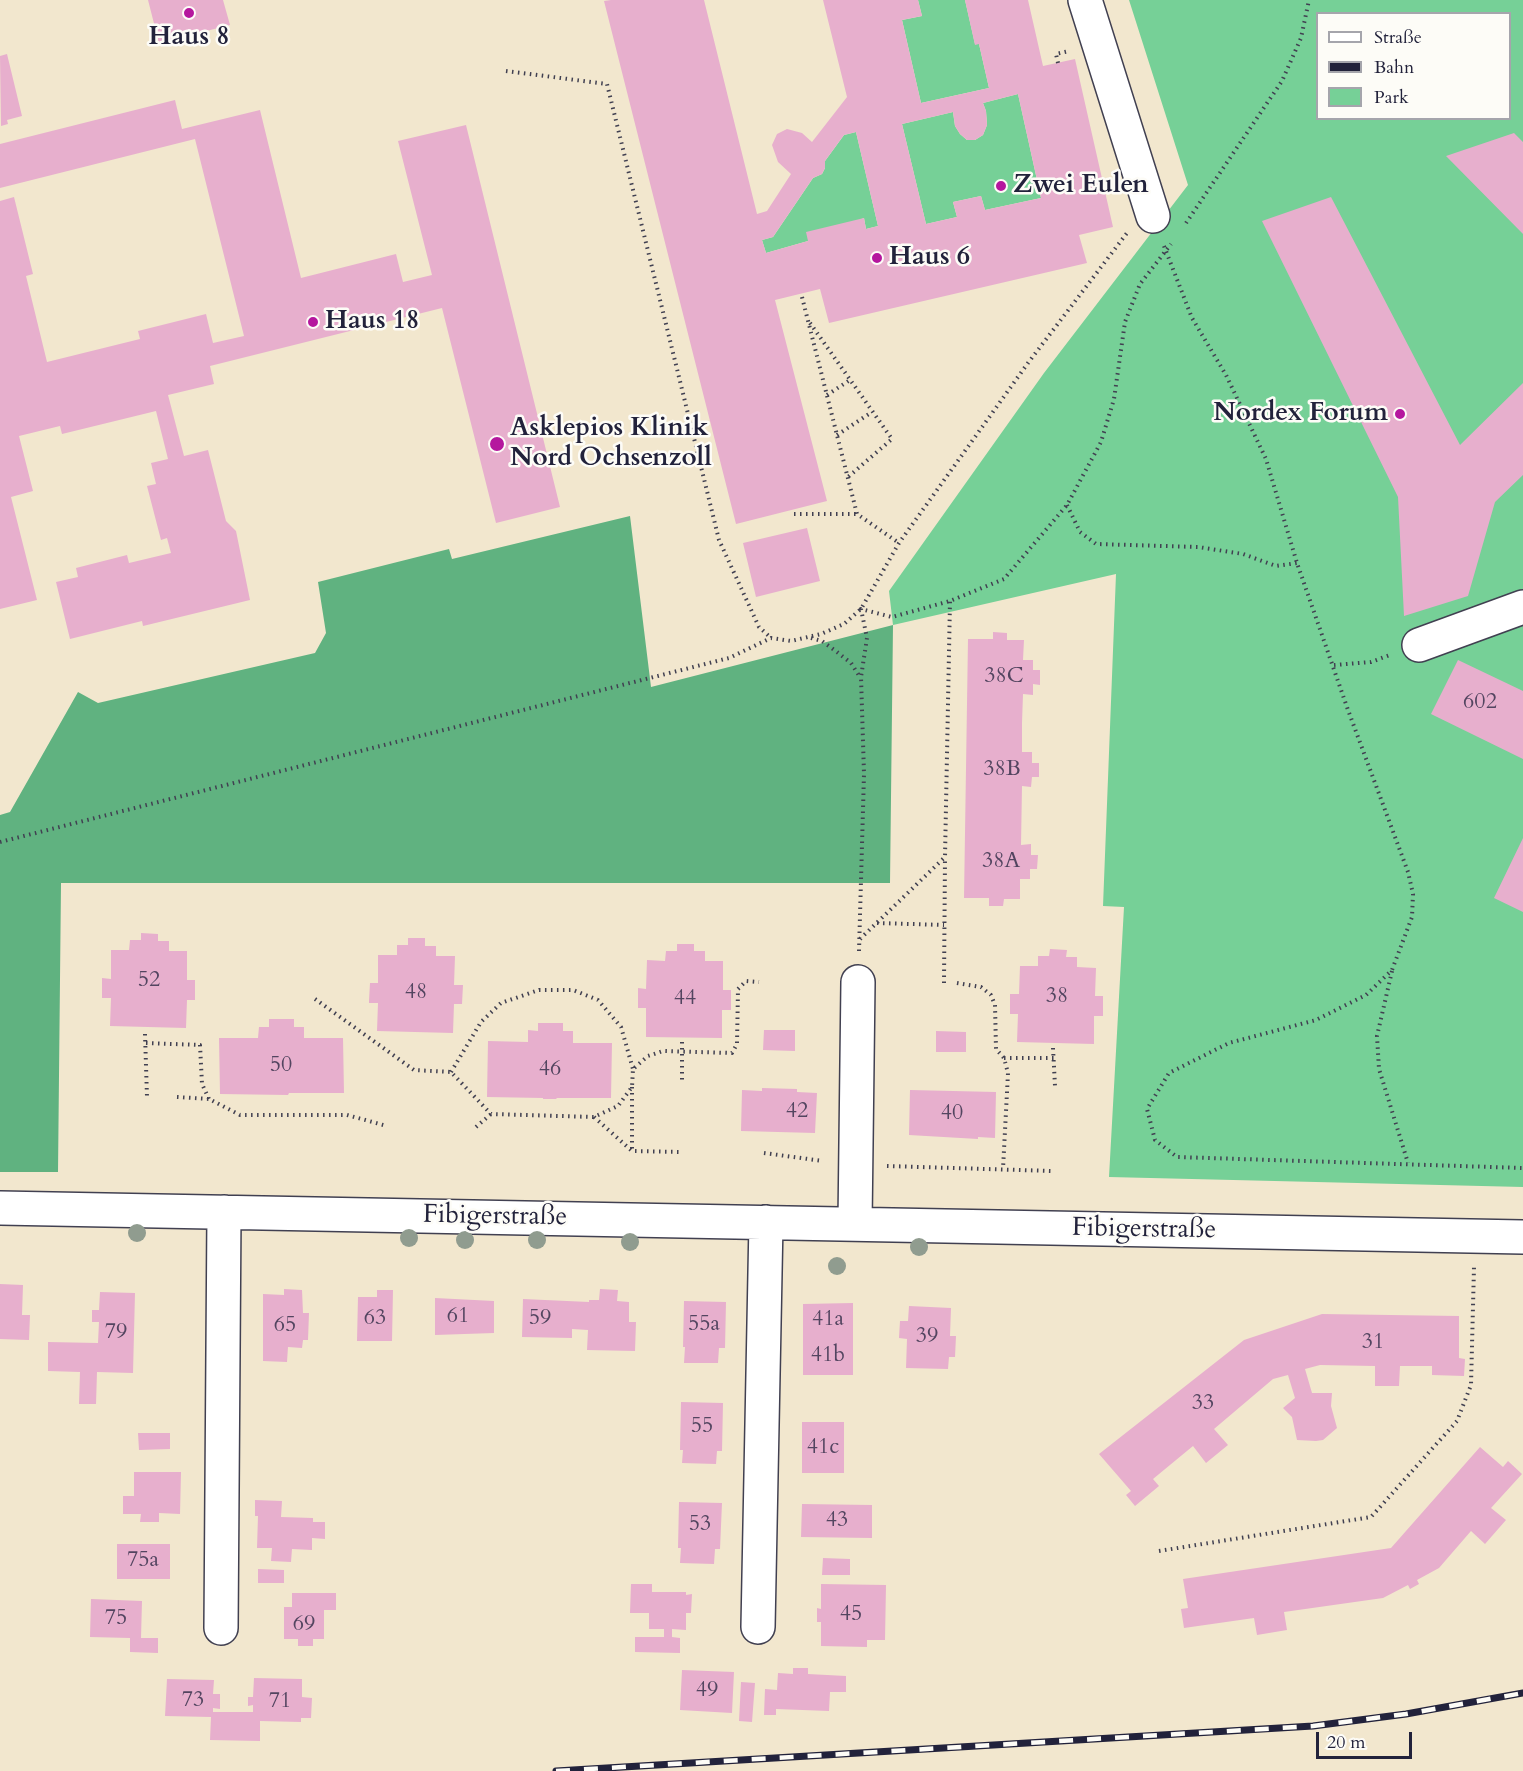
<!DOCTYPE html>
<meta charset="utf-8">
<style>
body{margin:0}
#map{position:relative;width:1523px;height:1771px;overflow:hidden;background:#f2e7ce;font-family:Cardo,serif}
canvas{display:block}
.legend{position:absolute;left:1316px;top:12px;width:195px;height:108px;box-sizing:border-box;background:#fdfcf7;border:2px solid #a5a5ac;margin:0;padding:8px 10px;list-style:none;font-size:18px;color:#22223b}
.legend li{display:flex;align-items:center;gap:12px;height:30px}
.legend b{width:30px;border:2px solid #a5a5ac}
.scale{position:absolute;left:1316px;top:1732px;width:96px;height:27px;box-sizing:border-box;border:3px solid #22223b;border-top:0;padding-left:8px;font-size:18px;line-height:21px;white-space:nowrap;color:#22223b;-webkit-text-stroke:4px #fdfcf7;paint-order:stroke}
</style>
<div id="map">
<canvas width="1523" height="1771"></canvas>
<ul class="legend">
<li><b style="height:8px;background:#fff"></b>Straße</li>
<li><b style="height:8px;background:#22223b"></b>Bahn</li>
<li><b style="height:16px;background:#76d097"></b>Park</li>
</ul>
<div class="scale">20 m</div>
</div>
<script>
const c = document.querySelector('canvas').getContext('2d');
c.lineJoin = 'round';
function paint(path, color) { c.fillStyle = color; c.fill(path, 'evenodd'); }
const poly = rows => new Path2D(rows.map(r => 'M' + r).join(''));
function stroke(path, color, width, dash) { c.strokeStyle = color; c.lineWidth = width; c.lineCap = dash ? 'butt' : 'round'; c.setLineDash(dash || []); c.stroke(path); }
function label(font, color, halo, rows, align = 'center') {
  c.font = font + ' Cardo,serif'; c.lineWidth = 5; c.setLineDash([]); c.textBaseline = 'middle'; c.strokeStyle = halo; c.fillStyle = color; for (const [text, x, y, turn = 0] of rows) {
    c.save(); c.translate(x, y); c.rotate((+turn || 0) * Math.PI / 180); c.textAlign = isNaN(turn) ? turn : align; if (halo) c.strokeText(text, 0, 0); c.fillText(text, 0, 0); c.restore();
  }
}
const green = poly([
 [918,0,965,0,975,44,979,44,989,88,921,103,902,20,922,16],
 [1129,0,1523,0,1523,1187,1109,1177,1124,907,1103,906,1116,574,893,625,889,591,1044,373,1188,185],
 [1318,14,1510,14,1510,118,1318,118],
 [1018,94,1041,198,985,210,981,196,953,202,957,217,926,224,902,124,953,112,955,126,960,134,967,140,975,140,983,135,987,125,986,111,983,103],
 [856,132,878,226,866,229,864,218,808,241,766,253,762,240,773,237,813,178,822,174,825,168,825,161,844,135]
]);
const forest = poly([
 [630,516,651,687,893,625,890,883,61,883,58,1172,0,1172,0,815,10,812,78,692,98,703,315,653,326,633,318,582,449,549,452,559]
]);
const building = poly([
 [148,0,223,0,230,25,159,43],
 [611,0,704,0,757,214,767,211,791,174,778,162,772,145,777,134,787,129,802,133,812,142,847,97,823,0,918,0,922,16,902,20,921,103,989,88,979,44,975,45,965,0,1028,0,1043,66,1075,59,1113,227,1079,235,1087,263,829,323,820,289,775,300,827,501,736,524,604,1],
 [1018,94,1041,198,985,210,981,196,953,202,957,217,926,224,902,124,953,112,955,126,960,134,967,140,975,140,983,135,987,125,986,111,983,103],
 [856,132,878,226,866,229,864,218,806,232,808,241,766,253,762,240,773,237,813,178,822,174,825,168,825,161,844,135],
 [7,54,22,116,7,120,8,124,1,126,0,56],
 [175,100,182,129,260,110,301,278,396,254,403,282,432,275,398,141,466,125,560,507,496,523,442,308,210,366,214,384,168,395,184,456,208,450,226,521,236,531,250,600,143,626,142,621,70,639,56,582,78,577,76,568,127,555,129,563,171,553,167,538,161,540,147,486,156,484,151,463,168,459,156,411,62,434,60,426,19,436,33,491,11,497,37,600,0,609,0,201,14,197,33,274,26,276,47,362,140,339,138,331,206,314,213,343,244,336,195,139,0,188,0,144],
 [1514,133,1523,142,1523,234,1446,156],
 [1331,197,1460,445,1523,383,1523,475,1495,502,1468,596,1404,616,1398,497,1262,221],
 [807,528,820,581,756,597,743,543],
 [993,632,1007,633,1007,640,1024,640,1023,660,1033,660,1033,670,1040,670,1040,685,1033,684,1033,695,1023,694,1022,723,1022,752,1032,752,1032,763,1039,763,1039,777,1032,777,1031,787,1022,786,1021,845,1031,844,1031,855,1038,855,1037,869,1030,869,1030,879,1020,879,1020,899,1004,899,1003,906,989,906,989,898,964,898,968,639,993,639],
 [1458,660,1523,691,1523,759,1431,714],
 [1523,838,1523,912,1494,898],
 [141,933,158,934,158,941,169,941,169,951,187,951,187,980,195,980,195,1000,187,1000,186,1028,110,1026,111,998,102,998,102,978,111,979,111,950,129,950,130,940,141,940],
 [408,938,425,938,425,946,436,946,436,956,455,956,454,985,463,985,462,1004,454,1004,453,1033,377,1031,378,1003,369,1003,369,1001,370,983,378,983,378,955,397,955,397,945,408,945],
 [677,944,694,944,694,951,705,951,705,961,723,961,723,990,731,990,731,1010,722,1010,722,1038,646,1037,646,1008,638,1008,638,988,646,989,647,960,665,961,666,951,677,951],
 [1050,949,1067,950,1066,957,1077,957,1077,967,1096,968,1095,996,1103,996,1103,1016,1094,1016,1094,1044,1017,1042,1018,1014,1010,1014,1010,994,1019,994,1020,966,1038,966,1038,956,1049,956],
 [269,1019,294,1019,294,1027,304,1027,304,1038,343,1038,344,1093,289,1093,288,1095,220,1094,219,1038,258,1038,259,1027,269,1027],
 [538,1023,563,1023,563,1031,573,1031,573,1043,612,1043,611,1098,557,1098,556,1099,543,1099,543,1098,487,1097,488,1041,528,1042,528,1030,538,1031],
 [764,1030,795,1030,795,1051,763,1050],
 [936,1031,966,1032,966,1052,936,1052],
 [762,1088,797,1089,797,1092,817,1093,815,1133,741,1131,742,1090,762,1091],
 [910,1090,996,1092,995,1138,978,1137,978,1139,909,1135],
 [0,1284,23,1285,22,1315,30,1315,29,1340,0,1339],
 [284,1289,302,1290,303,1313,309,1313,308,1340,303,1340,302,1348,288,1347,287,1362,263,1361,263,1294,284,1295],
 [600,1289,618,1290,617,1301,629,1302,629,1322,636,1322,635,1351,587,1350,588,1330,572,1329,572,1338,522,1337,523,1299,589,1302,589,1300,599,1300],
 [377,1290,393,1290,392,1341,357,1341,358,1297,377,1297],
 [100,1292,135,1293,133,1373,97,1372,96,1404,79,1404,80,1372,48,1371,48,1342,98,1343,99,1322,92,1322,92,1310,99,1310],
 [435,1298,494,1301,494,1333,435,1335],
 [684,1301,726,1302,725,1348,719,1348,718,1363,684,1363,685,1347,683,1347],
 [853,1303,853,1375,803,1375,803,1304],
 [909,1306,951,1308,950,1336,956,1336,955,1357,949,1357,948,1369,906,1368,907,1339,899,1338,900,1321,908,1321],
 [1322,1314,1459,1316,1459,1358,1465,1359,1464,1376,1432,1375,1432,1366,1400,1366,1399,1386,1375,1386,1375,1366,1320,1365,1305,1369,1312,1393,1332,1393,1331,1406,1337,1428,1323,1440,1316,1441,1297,1440,1292,1417,1283,1408,1295,1398,1288,1375,1273,1379,1214,1429,1228,1445,1206,1463,1193,1446,1153,1479,1159,1486,1135,1506,1126,1495,1131,1491,1099,1454,1244,1340],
 [681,1402,723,1403,722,1451,717,1451,716,1464,682,1463,683,1450,680,1450],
 [802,1422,844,1422,844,1473,802,1473],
 [138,1433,170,1433,170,1449,139,1450],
 [1480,1447,1503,1467,1508,1461,1522,1474,1491,1508,1506,1520,1485,1544,1471,1531,1439,1568,1417,1580,1419,1584,1410,1589,1408,1585,1383,1598,1284,1612,1287,1630,1257,1635,1254,1618,1184,1628,1181,1609,1188,1608,1183,1579,1391,1548],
 [134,1472,181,1472,180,1514,159,1513,159,1522,140,1522,141,1514,123,1514,123,1496,134,1496],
 [255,1500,282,1501,281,1517,313,1518,313,1522,325,1522,325,1539,312,1538,312,1550,292,1549,291,1562,271,1561,272,1548,257,1548,258,1516,255,1516],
 [679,1502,722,1503,720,1549,715,1549,714,1564,680,1563,681,1548,678,1548],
 [802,1504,872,1505,872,1538,801,1537],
 [117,1544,170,1544,170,1579,117,1579],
 [823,1558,850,1559,850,1575,822,1575],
 [258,1569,284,1570,284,1583,258,1583],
 [631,1584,652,1584,652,1592,686,1592,686,1595,692,1594,691,1613,686,1613,686,1630,672,1629,672,1637,680,1638,680,1653,635,1652,635,1637,664,1637,664,1629,649,1629,649,1613,630,1613],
 [821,1584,886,1585,885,1640,867,1640,867,1647,821,1646,821,1622,817,1622,817,1608,821,1609],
 [292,1593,336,1593,336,1610,324,1610,324,1639,313,1639,313,1646,298,1646,298,1639,284,1639,284,1607,292,1607],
 [91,1599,142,1601,141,1638,158,1638,158,1653,130,1652,130,1638,90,1637],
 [793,1668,808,1668,808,1674,846,1676,846,1692,830,1692,829,1711,776,1709,776,1715,764,1715,765,1689,777,1690,778,1673,793,1674],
 [682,1670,734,1672,732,1713,680,1710],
 [254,1678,302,1679,302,1697,312,1698,311,1718,301,1718,301,1722,260,1721,260,1741,210,1740,211,1717,165,1716,167,1679,214,1680,213,1694,220,1694,220,1709,213,1708,213,1712,253,1712,253,1705,248,1706,248,1697,253,1697],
 [741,1682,755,1683,752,1722,739,1721]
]);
const path = poly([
 [1058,63,1056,54,1069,51],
 [506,71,607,84,719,540,759,627,771,638],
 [1186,223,1282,81,1301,38,1309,0],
 [1164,246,1192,318,1226,375,1266,459,1297,563,1348,710,1408,872,1413,894,1412,917,1392,970,1366,995,1316,1020,1229,1043,1169,1073,1147,1109,1155,1140,1177,1157,1523,1168],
 [802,297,857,514,899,543],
 [810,323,892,439,848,477],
 [827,395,850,380],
 [837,435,872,412],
 [1067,505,1080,532,1096,544,1198,547,1243,554,1276,566,1297,563],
 [794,514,857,514],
 [811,638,822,641,837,652,851,663,860,677],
 [1334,665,1371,662,1390,655],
 [0,842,729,658,771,638,791,641,821,634,844,624,861,609,899,543,1028,363,1127,233],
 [877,923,944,925],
 [860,939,945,857,950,601],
 [859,951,864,774,861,677,867,638,861,609,892,617,950,601,1004,579,1067,505,1101,442,1114,399,1125,322,1140,284,1171,244],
 [1392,971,1377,1036,1379,1069,1408,1163],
 [944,983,945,858],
 [957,983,981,987,991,995,995,1005,996,1049,1004,1058,1008,1073,1003,1169],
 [315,999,414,1070,451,1072,491,1114,594,1117,618,1106,632,1087,633,1069,648,1056,663,1051,732,1053,737,1044,738,989,746,981,759,982],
 [145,1034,147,1097],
 [682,1042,682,1084],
 [146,1043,200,1045,202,1084,209,1099],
 [1053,1048,1055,1086],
 [1004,1058,1054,1058],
 [451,1072,481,1022,501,1003,539,990,573,990,598,1000,621,1027,633,1069],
 [632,1087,632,1151],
 [177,1097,209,1099,240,1115,347,1115,387,1126],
 [594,1117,632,1151,681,1152],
 [476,1127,491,1114],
 [764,1153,823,1161],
 [887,1166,1052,1171],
 [1159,1551,1371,1517,1457,1421,1471,1385,1474,1267]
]);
const minor = poly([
 [1085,0,1153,216],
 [1419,645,1523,607],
 [0,1208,1523,1237],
 [855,1223,858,982],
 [758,1627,766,1222],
 [221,1628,224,1212]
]);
const rail = poly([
 [556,1771,1313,1726,1406,1714,1523,1693]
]);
const trees = [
 [137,1233],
 [409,1238],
 [465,1240],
 [537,1240],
 [630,1242],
 [919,1247],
 [837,1266]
];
const markers = [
 [189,13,6,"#b5179e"],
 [1001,186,6,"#b5179e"],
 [877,258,6,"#b5179e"],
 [313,322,6,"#b5179e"],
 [1400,414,6,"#b5179e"],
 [497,444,8,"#b5179e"]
];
const numberNames = [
 ["38C",1004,677],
 ["602",1480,703],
 ["38B",1002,770],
 ["38A",1001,862],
 ["52",149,981],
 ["48",416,993],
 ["38",1057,997],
 ["44",685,999],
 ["50",281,1066],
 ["46",550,1070],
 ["42",797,1112],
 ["40",952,1114],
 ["61",458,1317],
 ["63",375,1319],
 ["59",540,1319],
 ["41a",828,1320],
 ["55a",704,1325],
 ["65",285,1326],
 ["79",116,1333],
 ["39",927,1337],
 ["31",1373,1343],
 ["41b",828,1356],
 ["33",1203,1404],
 ["55",702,1427],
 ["41c",823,1448],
 ["43",837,1521],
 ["53",700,1525],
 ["75a",143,1561],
 ["45",851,1615],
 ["75",116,1619],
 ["69",304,1625],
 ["49",707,1691],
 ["73",193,1701],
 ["71",280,1702]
];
const poiNames = [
 ["Haus 8",189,38,"center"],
 ["Zwei Eulen",1013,186],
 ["Haus 6",889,258],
 ["Haus 18",325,322],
 ["Nordex Forum",1388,414,"right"],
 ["Asklepios Klinik",510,429],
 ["Nord Ochsenzoll",510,459]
];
const streetNames = [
 ["Fibigerstraße",495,1217,1],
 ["Fibigerstraße",1144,1230,1]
];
paint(green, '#76d097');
paint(forest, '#60b280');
paint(building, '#e7afcd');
stroke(minor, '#414051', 36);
stroke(path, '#414051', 4, [1.5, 4.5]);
stroke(minor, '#fff', 33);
stroke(rail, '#22223b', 7);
stroke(rail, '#fdfcf7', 4.5, [14]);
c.fillStyle = '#909c8f';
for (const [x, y] of trees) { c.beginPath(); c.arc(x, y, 9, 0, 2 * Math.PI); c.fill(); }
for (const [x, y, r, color] of markers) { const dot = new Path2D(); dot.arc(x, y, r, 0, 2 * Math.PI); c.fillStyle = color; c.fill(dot); stroke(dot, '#fdfcf7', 2); }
label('22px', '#534560', null, numberNames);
label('bold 26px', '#22223b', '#fdfcf7', poiNames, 'left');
label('26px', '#22223b', '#fdfcf7', streetNames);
</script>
